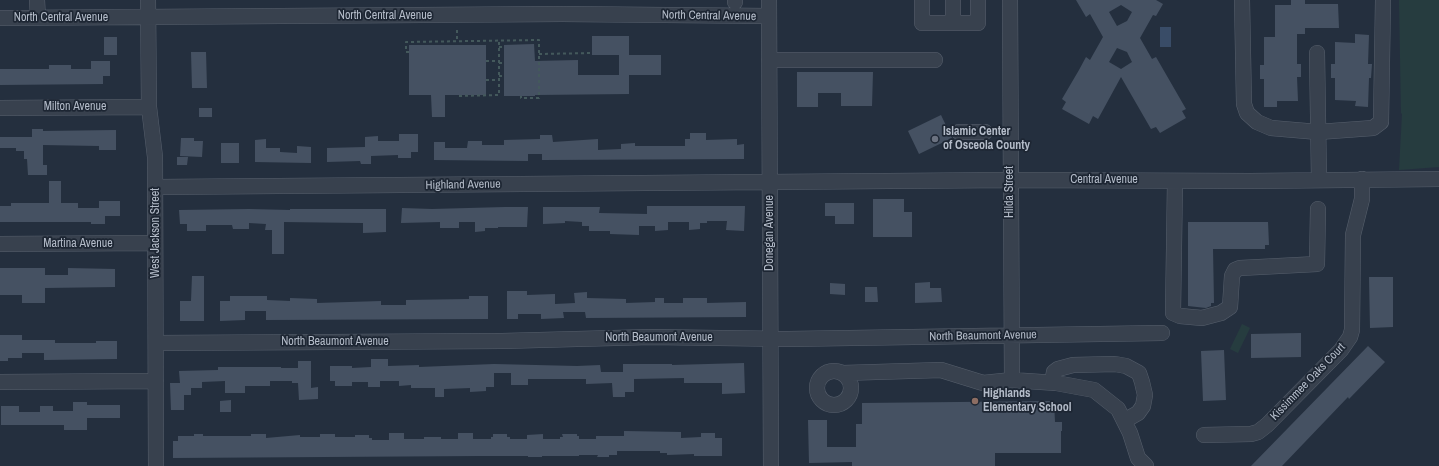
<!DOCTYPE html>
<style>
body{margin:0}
canvas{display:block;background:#242f3e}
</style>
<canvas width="1439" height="466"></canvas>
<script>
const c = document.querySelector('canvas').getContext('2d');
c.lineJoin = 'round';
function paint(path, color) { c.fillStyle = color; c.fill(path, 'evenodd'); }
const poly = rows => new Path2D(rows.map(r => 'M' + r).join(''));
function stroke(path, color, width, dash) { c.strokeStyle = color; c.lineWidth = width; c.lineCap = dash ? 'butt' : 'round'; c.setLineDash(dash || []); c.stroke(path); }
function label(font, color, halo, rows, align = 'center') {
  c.font = font + ' "Archivo Narrow",sans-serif'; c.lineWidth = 3.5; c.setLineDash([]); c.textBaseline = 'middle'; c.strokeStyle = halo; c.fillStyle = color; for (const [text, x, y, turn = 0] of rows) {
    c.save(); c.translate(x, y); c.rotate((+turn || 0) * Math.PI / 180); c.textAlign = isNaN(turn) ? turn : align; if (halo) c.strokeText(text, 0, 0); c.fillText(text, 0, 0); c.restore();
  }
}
const green = poly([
 [1399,0,1439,0,1439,167,1399,170,1402,114,1401,113],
 [1242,324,1250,328,1238,353,1230,349]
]);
const water = poly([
 [1160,27,1171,27,1171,47,1160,47]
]);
const building = poly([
 [1076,0,1156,0,1163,4,1156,16,1153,15,1140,38,1152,59,1156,57,1186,109,1182,111,1186,118,1160,133,1156,127,1151,129,1121,77,1098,119,1093,116,1089,124,1062,109,1066,102,1062,99,1079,70,1086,57,1090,60,1103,37,1090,14,1086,17],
 [1121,5,1132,12,1127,21,1117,26,1109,12],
 [1117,48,1127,52,1132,62,1121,69,1109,62],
 [1291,0,1305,0,1305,4,1338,4,1339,28,1305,28,1305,34,1297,34,1297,64,1301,64,1301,77,1297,77,1298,101,1277,101,1277,107,1264,107,1264,79,1260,79,1260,65,1264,65,1264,37,1275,37,1275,5,1291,5],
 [1355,34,1369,35,1368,64,1372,64,1371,78,1369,78,1368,107,1355,106,1356,101,1335,100,1335,78,1331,78,1331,64,1335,64,1335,42,1355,43],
 [592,36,629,36,629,55,661,55,661,75,629,75,629,94,535,95,535,96,504,96,504,45,534,44,535,61,578,60,578,75,619,75,619,55,592,55],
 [104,37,117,37,117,55,104,55],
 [409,45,486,45,486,95,445,95,445,117,432,117,431,95,409,95],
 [191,52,206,52,207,88,192,88],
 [91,61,110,61,110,76,103,76,103,84,0,85,0,69,49,69,49,65,71,65,71,69,91,69],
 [797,72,873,72,872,106,841,106,841,93,818,93,818,107,797,107],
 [199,108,212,108,212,117,199,117],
 [941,115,952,138,919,154,908,131],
 [32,129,43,129,43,131,116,130,116,150,99,150,99,146,43,145,43,165,47,165,47,175,28,175,27,159,24,159,24,151,16,151,16,148,0,148,0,137,32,137],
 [690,133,706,133,706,140,737,139,737,145,744,144,744,159,542,160,542,154,528,154,528,161,434,160,434,142,445,142,445,148,467,148,468,141,482,141,482,145,504,145,504,140,540,139,540,135,552,135,553,142,598,139,598,150,621,149,621,144,635,143,635,146,685,146,685,139,690,139],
 [399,134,418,134,418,152,411,152,411,158,398,158,398,155,371,156,371,164,361,164,360,161,327,162,327,148,365,147,365,137,378,136,378,141,399,141],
 [181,138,194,138,194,141,203,141,202,157,180,156],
 [266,139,266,148,280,148,280,152,297,153,297,146,311,147,311,163,255,162,255,140],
 [221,143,239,143,239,163,221,163],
 [177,157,188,157,187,165,177,165],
 [49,181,61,181,61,203,78,203,78,208,99,208,99,201,120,201,120,216,105,216,105,224,91,224,91,222,0,222,0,206,11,206,11,203,49,203],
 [873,199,904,199,904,212,912,212,912,237,873,237],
 [825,203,854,203,854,224,835,224,835,216,825,216],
 [647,206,745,206,744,231,726,230,727,221,707,221,707,223,700,223,700,229,689,230,689,222,668,222,668,230,655,231,655,226,639,226,639,235,610,234,610,231,589,231,589,226,582,226,582,222,565,221,565,223,543,224,543,207,600,207,599,213,647,214],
 [505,207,528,207,527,227,498,227,498,228,485,228,485,231,475,232,475,222,459,222,459,228,440,228,440,222,401,223,402,208,432,209],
 [249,209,290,210,290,209,386,209,386,232,363,233,363,223,284,222,284,254,272,254,272,230,265,230,266,224,249,223,249,229,233,229,232,225,206,225,206,231,187,231,187,224,180,224,179,210],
 [1188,222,1268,222,1269,245,1265,245,1265,249,1213,249,1214,303,1211,303,1211,306,1206,308,1188,306],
 [0,268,45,268,45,275,68,275,68,268,115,269,115,287,45,288,45,303,22,303,22,295,0,295],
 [192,276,204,276,204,321,180,321,180,301,191,301],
 [1369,277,1393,277,1393,327,1370,328],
 [930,282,930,288,941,288,942,302,915,303,915,283],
 [830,283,845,284,845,295,830,294],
 [865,287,877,287,878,302,865,302],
 [507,291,527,291,527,295,555,294,555,304,575,303,574,293,587,292,587,298,626,299,626,303,655,302,655,298,664,298,664,303,683,303,683,298,707,298,707,303,746,302,746,317,586,318,585,312,563,312,564,318,541,319,541,314,518,314,518,319,507,319],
 [230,296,267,296,267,300,290,301,290,298,317,299,317,303,381,301,381,305,406,305,406,300,469,299,469,296,488,296,488,319,266,320,266,311,245,311,245,320,220,321,220,301,230,301],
 [1301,333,1301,357,1251,358,1251,334],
 [0,335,22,335,22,340,55,340,55,343,96,343,96,341,117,341,117,359,44,360,44,353,22,353,22,358,8,358,8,361,0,361],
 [1368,346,1385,362,1349,399,1348,397,1282,466,1251,466],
 [1224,350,1226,400,1203,401,1201,351],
 [371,359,388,359,388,366,419,365,419,367,494,364,577,366,600,365,601,372,623,372,623,364,672,364,672,365,744,363,745,393,722,394,722,383,684,383,684,378,634,379,634,392,625,392,625,397,613,397,612,383,586,384,586,379,528,379,528,385,511,385,511,373,494,373,494,387,486,387,486,391,470,392,470,388,444,389,444,397,435,397,435,388,411,388,411,385,399,386,399,381,380,381,380,387,368,387,368,382,352,382,352,386,335,386,335,381,330,381,330,366,352,366,352,368,371,367],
 [298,361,311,361,311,388,318,387,318,399,299,400,298,383,292,383,292,381,270,381,270,386,245,386,245,393,225,393,225,381,202,382,202,388,191,388,191,395,184,395,184,410,171,410,170,383,180,383,179,371,218,370,218,367,281,367,281,368,298,368],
 [231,400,231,412,220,412,220,401],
 [1054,401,1055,422,1062,422,1062,431,1061,431,1061,453,995,453,995,466,852,466,852,462,809,463,808,420,827,420,827,447,856,447,856,424,862,424,862,403],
 [73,402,87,402,87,405,120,405,120,418,87,418,87,430,64,430,64,425,1,425,1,406,19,406,19,412,40,412,40,406,53,406,53,411,73,411],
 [624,431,681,432,681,438,701,437,701,433,715,433,715,438,722,438,722,456,694,456,694,454,667,455,667,453,660,453,660,451,617,451,617,455,609,455,609,457,597,457,598,455,579,455,579,456,542,456,542,457,528,457,528,456,478,456,173,458,173,441,178,441,178,436,194,436,194,434,203,434,203,436,251,436,251,434,266,434,266,438,300,435,300,437,320,437,320,434,335,434,335,437,355,437,355,435,369,435,369,438,372,438,372,440,389,440,389,433,404,433,404,439,424,439,424,437,441,437,441,439,458,439,458,433,473,433,473,439,491,439,491,437,493,437,493,434,507,434,507,437,510,437,510,439,527,439,527,435,543,434,543,439,560,439,560,437,563,437,562,434,577,434,577,436,579,436,579,439,596,439,596,436,624,436]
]);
const path = poly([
 [457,30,457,41],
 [499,47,504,47],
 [409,52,406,52,406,42,539,40,539,98,521,98,521,96],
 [539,54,592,53],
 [486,61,499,61],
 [499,63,504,63],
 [499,76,504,76],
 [486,80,499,80],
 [459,96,499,95,499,41]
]);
const minor = poly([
 [37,0,38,18],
 [148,0,149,107,155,157,156,466],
 [769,0,771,466],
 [922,0,922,23,978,23,978,0],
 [1010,0,1012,380,1056,383,1094,390,1118,409,1130,433,1138,458,1146,466],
 [1242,0,1244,104,1247,113,1257,122,1271,128,1318,132,1373,128,1381,122,1383,0],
 [735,2,735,0],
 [0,18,562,14,769,16],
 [953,23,953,0],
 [1317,53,1319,180],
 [769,60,935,60],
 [0,108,149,107],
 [959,132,985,132],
 [1175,181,1173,313,1180,316,1202,318,1221,313,1230,307,1232,276,1235,270,1240,268,1317,264,1318,209],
 [156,187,1010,180,1250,181,1439,179],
 [0,244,155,243],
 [156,343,502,341,651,337,788,339,1162,333],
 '817 388a17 17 0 1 1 34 0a17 17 0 1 1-34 0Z',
 [843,373,941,370,983,383,1012,380],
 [0,382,156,381],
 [1052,383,1054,372,1058,369,1073,365,1115,364,1126,366,1139,373,1142,382,1145,395,1143,406,1138,413,1124,421],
 [1204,435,1251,434,1258,432,1267,425,1341,350,1350,337,1352,330,1353,235,1362,199,1362,179]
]);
const markers = [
 [935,139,4,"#6b7280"],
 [975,401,4,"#8d6e63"]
];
const streetNames = [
 ["North Central Avenue",385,16],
 ["North Central Avenue",709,16,1],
 ["North Central Avenue",61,18],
 ["Milton Avenue",75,107],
 ["Central Avenue",1104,180],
 ["Highland Avenue",463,185,-1],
 ["Hilda Street",1010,192,-90],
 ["West Jackson Street",156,233,-90],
 ["Donegan Avenue",770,233,-90],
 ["Martina Avenue",78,244],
 ["North Beaumont Avenue",983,336,-1],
 ["North Beaumont Avenue",659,338],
 ["North Beaumont Avenue",335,342],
 ["Kissimmee Oaks Court",1308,382,-46]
];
const poiNames = [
 ["Islamic Center",943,132],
 ["of Osceola County",943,146],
 ["Highlands",983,394],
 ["Elementary School",983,408]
];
paint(green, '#263c3f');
paint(water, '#394c67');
paint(building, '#455162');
stroke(minor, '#565f6c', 16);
stroke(path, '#44595c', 2, [3, 3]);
stroke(minor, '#38414e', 15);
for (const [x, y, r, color] of markers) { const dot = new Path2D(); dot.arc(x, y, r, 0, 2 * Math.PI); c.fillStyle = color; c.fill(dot); stroke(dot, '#1d2633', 1.5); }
label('12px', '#b4bcc9', '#1d2633', streetNames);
label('bold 12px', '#b4bcc9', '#1d2633', poiNames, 'left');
</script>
